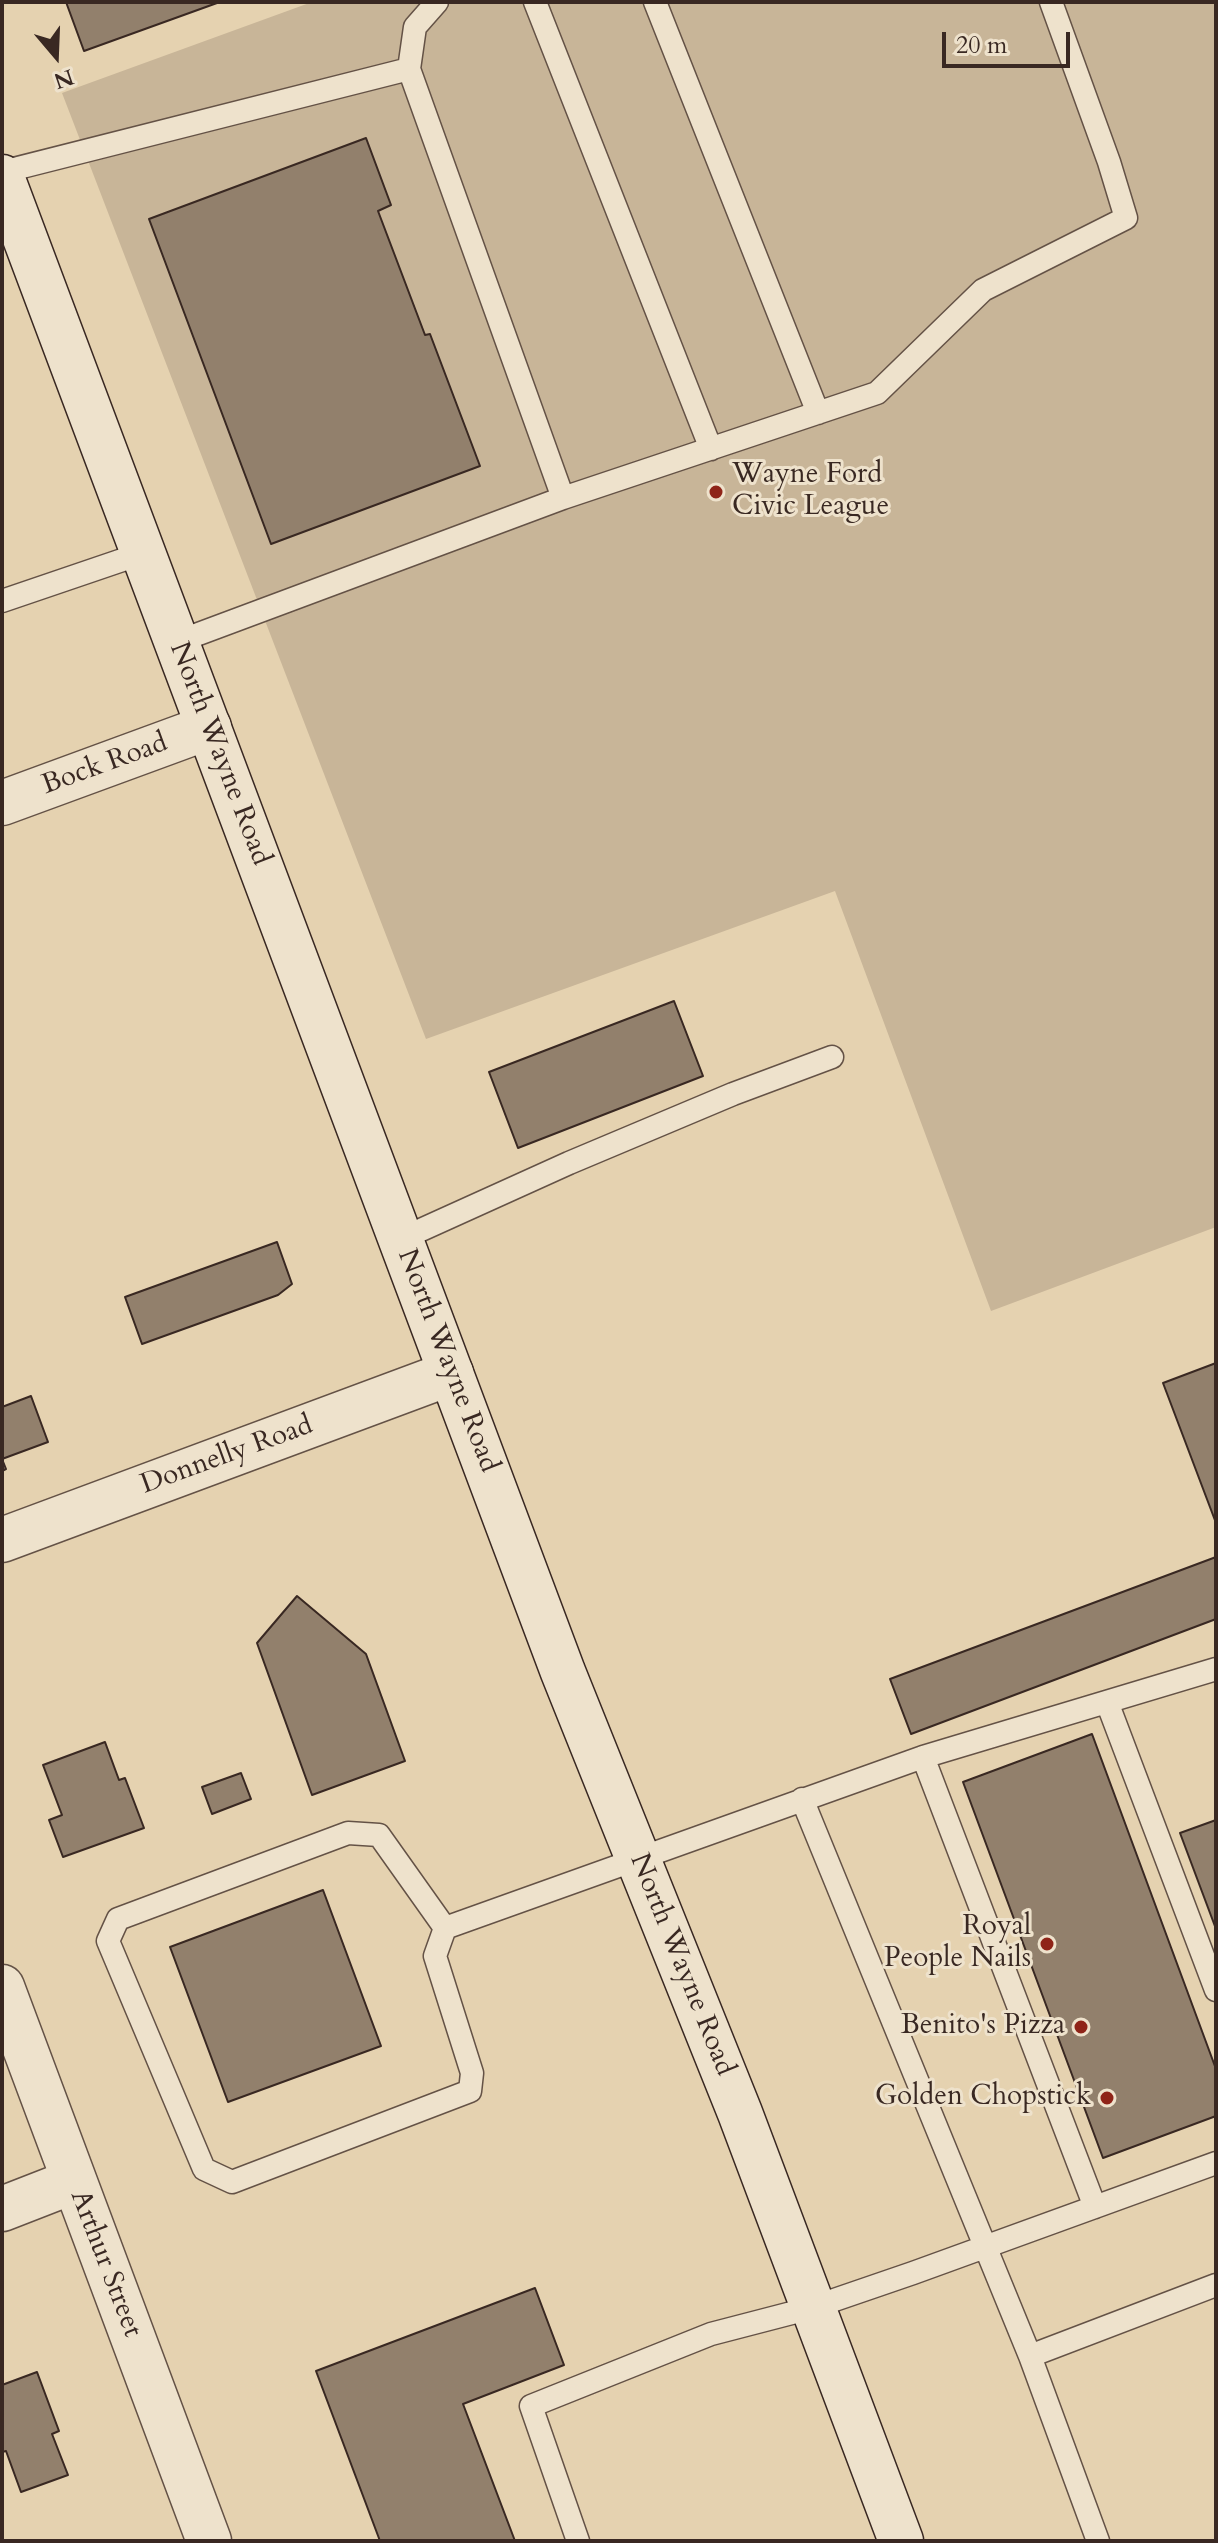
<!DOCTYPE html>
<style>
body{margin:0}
#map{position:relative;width:1218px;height:2543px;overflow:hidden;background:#e5d2b0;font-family:Cardo,serif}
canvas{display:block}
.frame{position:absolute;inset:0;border:4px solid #392822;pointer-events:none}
.north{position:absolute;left:16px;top:16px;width:80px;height:80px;-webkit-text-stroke:6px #eee2cc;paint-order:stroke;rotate:161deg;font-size:22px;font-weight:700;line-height:32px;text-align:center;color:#392822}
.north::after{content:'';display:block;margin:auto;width:28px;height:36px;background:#392822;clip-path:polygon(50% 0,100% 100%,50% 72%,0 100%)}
.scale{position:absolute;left:942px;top:32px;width:128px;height:36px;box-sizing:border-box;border:4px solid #392822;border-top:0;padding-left:10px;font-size:24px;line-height:28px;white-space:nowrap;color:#392822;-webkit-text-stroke:6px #eee2cc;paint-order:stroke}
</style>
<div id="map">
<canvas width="1218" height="2543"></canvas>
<div class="frame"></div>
<div class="north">N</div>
<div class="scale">20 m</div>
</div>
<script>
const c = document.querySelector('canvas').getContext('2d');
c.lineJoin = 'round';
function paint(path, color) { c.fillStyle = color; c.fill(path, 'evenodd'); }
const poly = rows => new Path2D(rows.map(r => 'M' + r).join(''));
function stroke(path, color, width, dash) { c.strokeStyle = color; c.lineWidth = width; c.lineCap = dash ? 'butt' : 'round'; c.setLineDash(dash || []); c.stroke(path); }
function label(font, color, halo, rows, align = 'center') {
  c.font = font + ' Cardo,serif'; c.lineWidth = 6; c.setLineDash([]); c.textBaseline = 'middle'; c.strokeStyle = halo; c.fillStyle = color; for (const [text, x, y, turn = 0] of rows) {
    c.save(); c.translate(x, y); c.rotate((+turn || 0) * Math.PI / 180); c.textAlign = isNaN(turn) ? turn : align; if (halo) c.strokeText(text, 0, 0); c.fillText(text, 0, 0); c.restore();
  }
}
const green = poly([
 [312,2,1216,2,1216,1227,991,1311,835,891,426,1039,62,93]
]);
const building = poly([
 [66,2,217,2,217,3,84,51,66,2],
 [366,138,391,205,378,211,425,335,430,334,480,466,271,544,149,219,366,138],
 [674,1001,703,1076,518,1148,489,1072,674,1001],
 [277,1242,292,1284,278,1295,142,1344,125,1297,277,1242],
 [1216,1363,1216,1523,1163,1383,1216,1363],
 [31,1396,48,1442,2,1459,6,1469,2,1471,2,1407,31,1396],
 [1216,1557,1216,1619,911,1734,890,1679,1216,1557],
 [297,1596,366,1654,405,1761,312,1795,257,1643,297,1596],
 [1092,1734,1216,2069,1216,2116,1103,2158,963,1782,1092,1734],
 [105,1742,119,1780,125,1778,144,1828,63,1857,49,1820,62,1815,43,1765,105,1742],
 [241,1773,251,1799,212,1814,202,1787,241,1773],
 [1216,1820,1216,1929,1180,1833,1216,1820],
 [323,1890,381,2046,228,2102,170,1947,323,1890],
 [535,2288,564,2365,463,2404,515,2541,380,2541,316,2371,535,2288],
 [37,2372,59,2431,52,2434,68,2475,21,2492,6,2451,2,2452,2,2385,37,2372]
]);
const lane = poly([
 [535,2,711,449],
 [655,2,818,413],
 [409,69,415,27,437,2],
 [2,172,409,69,563,498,177,642],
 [563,498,877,393,983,290,1126,218,1109,162,1051,2],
 [2,601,143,553],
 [401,1239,569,1163,733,1094,832,1057],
 [1107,1702,1216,1990],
 [923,1757,1216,1669],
 [802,1799,1030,2356,1098,2541],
 [445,1928,379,1835,348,1833,118,1919,108,1941,204,2169,232,2182,470,2091,472,2073,435,1956,445,1928,923,1757,1095,2207],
 [1030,2356,1216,2285],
 [578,2541,531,2406,711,2334,811,2308,913,2273,1216,2163]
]);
const street = poly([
 [2,803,209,727],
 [2,1540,451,1373],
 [2,1987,209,2541],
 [2,2209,74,2181]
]);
const secondary = poly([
 [2,177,563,1672,740,2113,901,2541]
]);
const markers = [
 [716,492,8,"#8f2418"],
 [1047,1944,8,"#8f2418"],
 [1081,2027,8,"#8f2418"],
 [1107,2098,8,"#8f2418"]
];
const poiNames = [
 ["Wayne Ford",732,476,"left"],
 ["Civic League",732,508,"left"],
 ["Royal",1031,1928],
 ["People Nails",1031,1960],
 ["Benito's Pizza",1065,2027],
 ["Golden Chopstick",1091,2098]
];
const streetNames = [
 ["North Wayne Road",219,754,69],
 ["Bock Road",105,765,-20],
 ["North Wayne Road",447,1361,69],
 ["Donnelly Road",227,1456,-20],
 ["North Wayne Road",681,1965,68],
 ["Arthur Street",105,2264,69]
];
paint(green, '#c8b598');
paint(building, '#92806c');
stroke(building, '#392822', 2);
stroke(lane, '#645246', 25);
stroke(street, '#645246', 47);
stroke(secondary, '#392822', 47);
stroke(lane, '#eee2cc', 22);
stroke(street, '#eee2cc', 44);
stroke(secondary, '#eee2cc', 44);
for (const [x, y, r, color] of markers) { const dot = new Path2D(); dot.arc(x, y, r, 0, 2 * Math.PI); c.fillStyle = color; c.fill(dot); stroke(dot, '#eee2cc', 3); }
label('28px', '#392822', '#eee2cc', poiNames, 'right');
label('28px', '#392822', '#eee2cc', streetNames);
</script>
